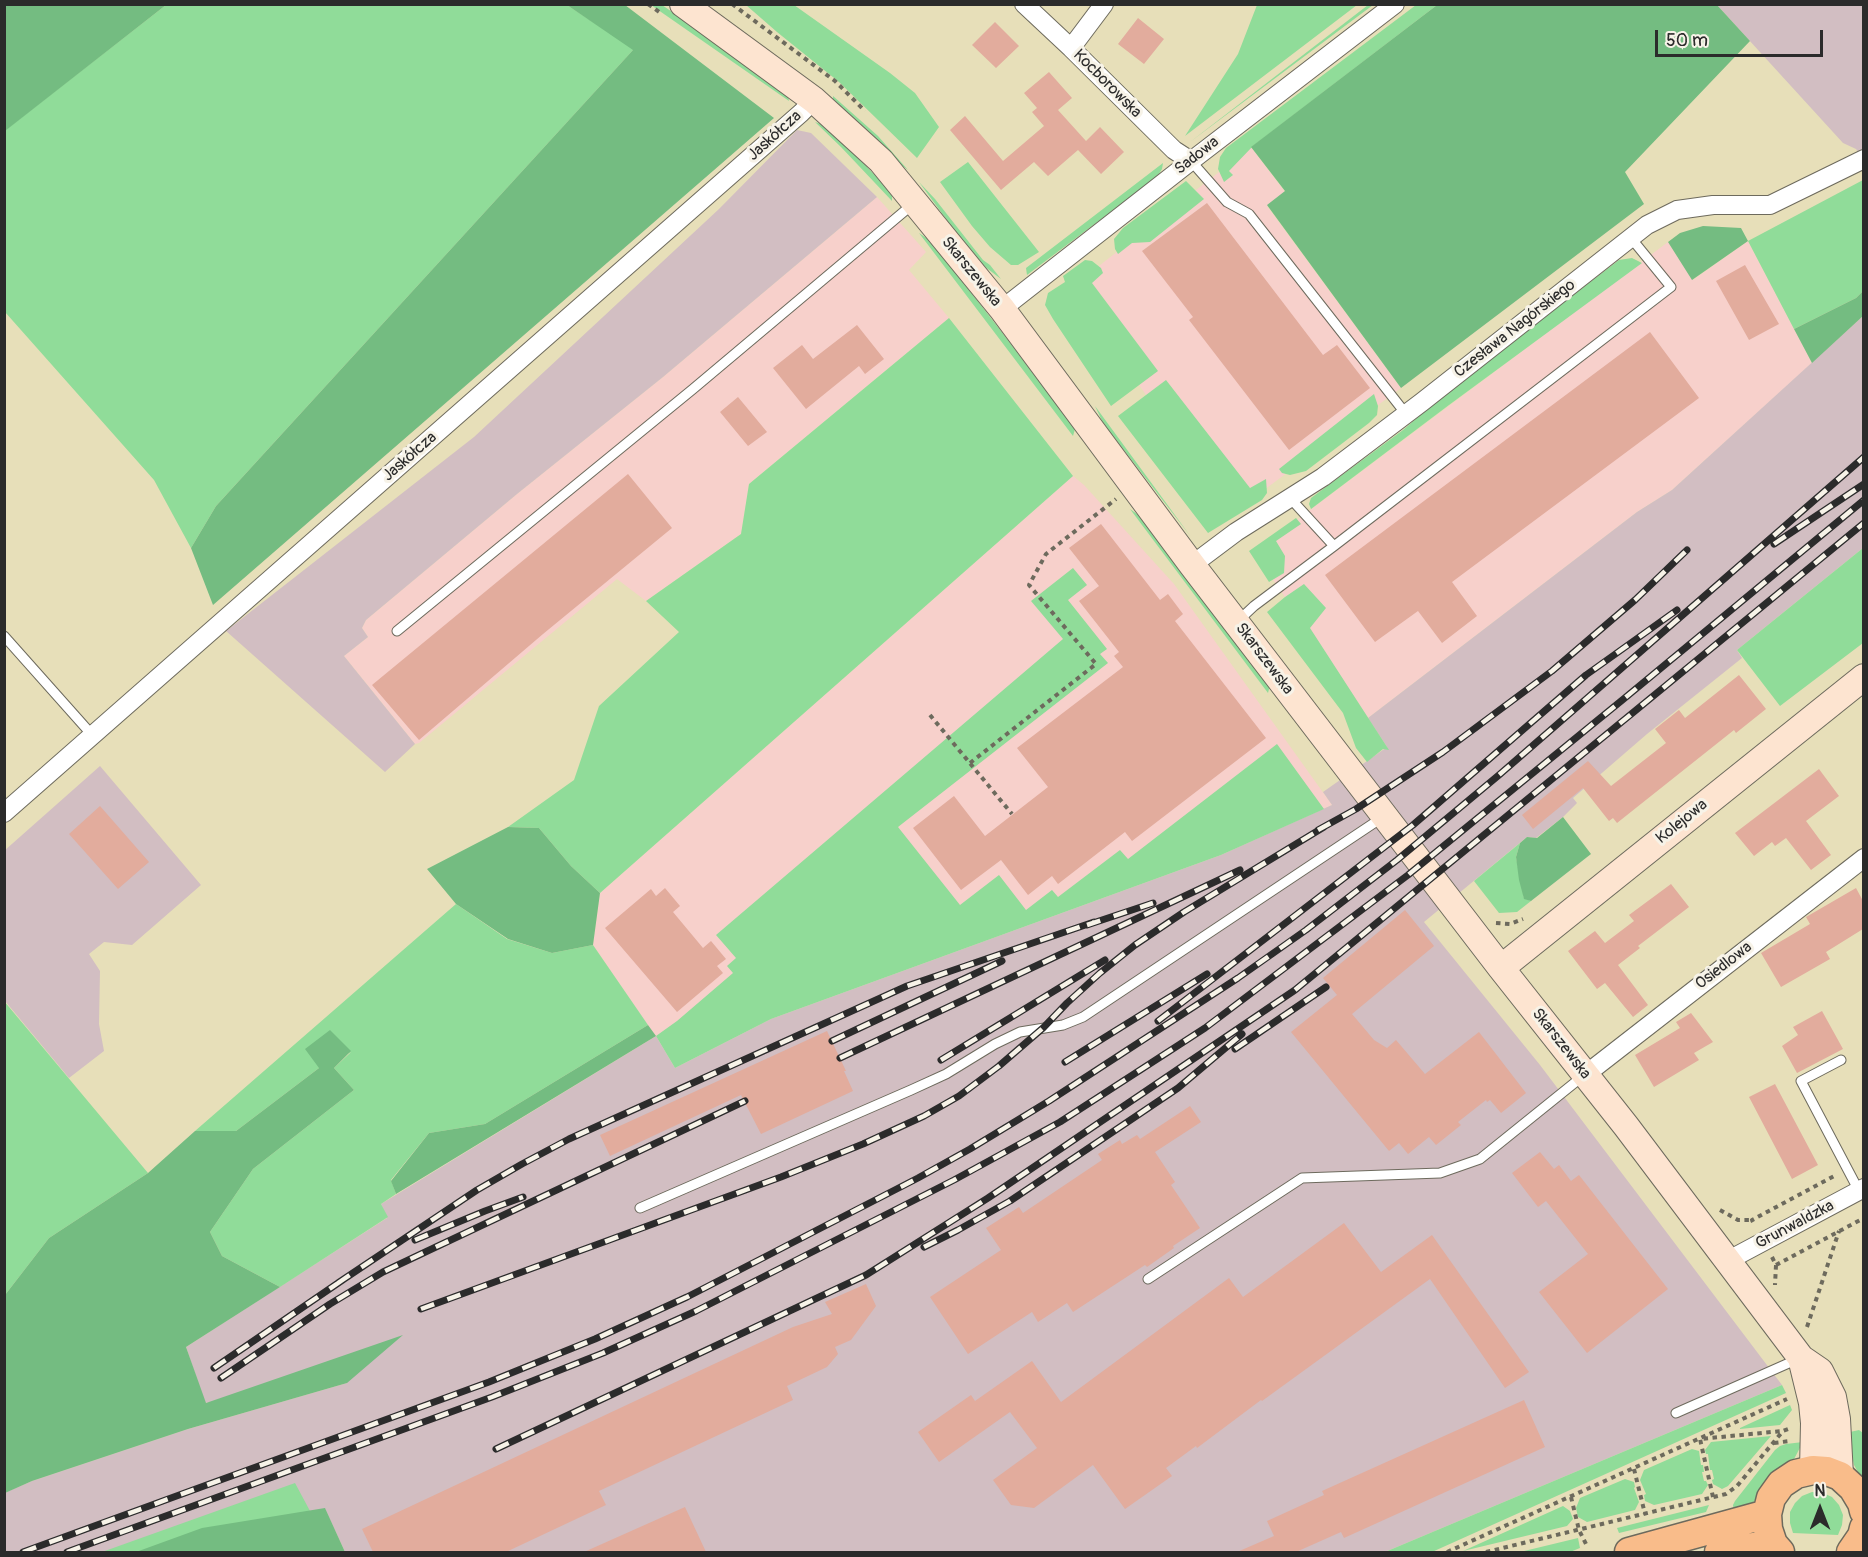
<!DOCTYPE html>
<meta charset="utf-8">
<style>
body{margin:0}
#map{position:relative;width:1868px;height:1557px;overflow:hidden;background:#e7dfb9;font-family:Pangolin,sans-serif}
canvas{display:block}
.frame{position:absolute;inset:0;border:6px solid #2b2b2b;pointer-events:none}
.north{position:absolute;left:1790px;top:1479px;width:60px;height:60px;-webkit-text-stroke:4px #f7f3e8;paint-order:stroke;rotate:0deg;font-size:16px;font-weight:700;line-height:24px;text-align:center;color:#2b2b2b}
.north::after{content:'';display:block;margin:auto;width:21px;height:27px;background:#2b2b2b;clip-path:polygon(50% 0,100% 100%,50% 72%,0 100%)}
.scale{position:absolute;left:1655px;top:30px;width:168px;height:27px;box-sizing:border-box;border:3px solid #2b2b2b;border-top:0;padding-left:8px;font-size:18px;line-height:21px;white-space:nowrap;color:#2b2b2b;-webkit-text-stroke:4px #f7f3e8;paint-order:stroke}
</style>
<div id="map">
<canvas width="1868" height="1557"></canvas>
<div class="frame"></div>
<div class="north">N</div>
<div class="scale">50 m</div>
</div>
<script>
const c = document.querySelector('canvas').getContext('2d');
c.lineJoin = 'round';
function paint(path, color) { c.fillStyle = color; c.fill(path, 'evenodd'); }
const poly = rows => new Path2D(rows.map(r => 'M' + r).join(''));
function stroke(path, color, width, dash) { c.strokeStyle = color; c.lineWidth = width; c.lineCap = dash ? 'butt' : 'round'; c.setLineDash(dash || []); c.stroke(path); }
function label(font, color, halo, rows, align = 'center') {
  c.font = font + ' Pangolin,sans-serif'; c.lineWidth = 6; c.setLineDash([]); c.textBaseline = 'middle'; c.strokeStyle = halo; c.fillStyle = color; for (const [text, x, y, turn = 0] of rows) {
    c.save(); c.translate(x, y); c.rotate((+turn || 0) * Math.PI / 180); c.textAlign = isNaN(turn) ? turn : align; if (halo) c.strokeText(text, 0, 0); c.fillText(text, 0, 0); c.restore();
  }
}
const built = poly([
 [1251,147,1285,192,1267,206,1401,388,1229,516,1072,287],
 [877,197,926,252,909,270,949,318,749,484,741,534,646,601,617,579,419,743,415,744,344,656,368,637,362,628,366,620,517,494,663,377],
 [1748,241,1812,363,1672,490,1637,512,1368,718,1254,552,1668,242,1693,280],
 [1073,476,1084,485,1174,584,1332,805,1221,855,771,1019,675,1068,655,1036,593,945,600,893]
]);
const industrial = poly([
 [1717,5,1863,5,1863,158,1856,149,1843,143],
 [797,130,811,133,877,197,663,377,517,494,366,620,362,628,368,637,344,656,415,744,385,772,226,631,474,437,719,209],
 [1863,316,1863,548,1737,650,1742,658,1647,734,1573,798,1577,803,1563,817,1536,838,1527,837,1424,922,1540,1065,1782,1385,1385,1552,345,1552,325,1509,136,1552,5,1552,4,1493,32,1481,188,1429,347,1383,205,1403,186,1347,387,1218,381,1204,656,1036,675,1068,771,1019,1221,855,1332,805,1323,792,1387,747,1368,718,1637,512,1672,490],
 [100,766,201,885,132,945,104,942,89,954,100,971,99,1024,104,1051,69,1078,5,1001,4,851]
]);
const green = poly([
 [166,5,567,5,634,49,216,506,191,548,154,480,5,312,4,131],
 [651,5,662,5,713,40,788,96,789,101],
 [746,5,794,5,890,73,915,93,939,127,917,158,839,82,777,32],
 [1257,5,1357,5,1185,136,1238,54],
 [1368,5,1373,5,1190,142],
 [1416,5,1437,5,1253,146,1229,171,1233,175,1224,182,1218,169,1220,157,1226,148],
 [833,96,878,136,908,170,901,165,833,99],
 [815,122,826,126,866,166,892,193,892,201,841,147],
 [968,162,1039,252,1018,265,1011,265,990,247,972,226,940,182],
 [1163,163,1162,169,1157,177,1027,275,1026,268],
 [1863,180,1863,291,1856,298,1794,329,1748,241],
 [1186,181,1204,199,1150,242,1132,243,1118,254,1115,249,1114,239,1123,228],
 [919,182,935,199,983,260,990,265,1001,279,976,260],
 [919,233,931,241,1001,331,1075,429,1073,436],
 [1632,258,1642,263,1449,405,1311,509,1309,504,1311,498,1403,430,1454,386,1619,260],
 [1085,260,1092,261,1101,268,1103,273,1092,283,1158,371,1111,406,1053,319,1045,305,1048,293,1065,282,1063,276],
 [949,318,1073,476,600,893,571,866,539,828,508,827,574,780,599,706,679,632,646,601,741,534,749,484],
 [1166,380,1250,488,1266,479,1267,493,1262,500,1208,533,1118,416],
 [1374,394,1378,406,1377,415,1369,423,1306,471,1290,475,1282,473,1279,469],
 [1095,406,1191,537,1103,423],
 [1130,509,1144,519,1270,685,1268,693],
 [1296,518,1301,524,1276,541,1285,556,1284,573,1269,582,1249,551],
 [1863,548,1863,643,1780,706,1737,650],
 [1073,568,1087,585,1068,600,1107,649,1100,654,1108,663,898,827,960,905,999,875,1026,910,1052,890,1058,897,1120,850,1128,859,1277,744,1324,809,1221,855,771,1019,675,1068,656,1036,677,1021,733,973,727,966,736,958,716,935,1063,639,1031,601],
 [1304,584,1326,608,1310,628,1389,750,1383,749,1367,762,1356,748,1343,713,1267,612,1285,597],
 [1520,843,1516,857,1524,898,1531,901,1517,912,1499,913,1474,881],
 [456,904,507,939,552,953,593,945,648,1025,485,1124,429,1133,391,1180,396,1194,381,1204,388,1217,280,1287,222,1256,210,1232,253,1169,354,1090,334,1068,351,1052,319,1068,236,1131,195,1131],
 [4,1001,148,1173,49,1238,5,1295],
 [1782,1385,1786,1393,1432,1552,1385,1552],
 [1790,1405,1792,1410,1780,1425,1740,1429,1740,1428],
 [1859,1430,1863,1433,1863,1481,1854,1465,1852,1456,1850,1432],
 [1771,1436,1728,1486,1722,1489,1713,1484,1712,1480,1714,1479,1712,1470,1710,1470,1708,1454,1706,1454,1705,1450,1711,1442],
 [1803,1442,1793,1461,1758,1497,1748,1508,1734,1514,1733,1505,1735,1501,1775,1450,1780,1446,1786,1444],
 [1692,1449,1699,1451,1701,1465,1703,1465,1704,1472,1702,1472,1704,1481,1706,1481,1708,1485,1702,1494,1654,1505,1645,1501,1644,1495,1646,1494,1640,1480,1644,1470],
 [1625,1479,1634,1482,1635,1487,1634,1488,1639,1502,1635,1510,1587,1522,1578,1517,1576,1508,1580,1498],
 [295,1483,332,1552,102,1552],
 [1812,1492,1823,1493,1832,1497,1839,1505,1843,1515,1842,1525,1838,1535,1793,1533,1790,1523,1790,1512,1795,1503,1802,1496],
 [1709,1505,1706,1512,1619,1533,1617,1528],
 [1563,1506,1570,1511,1573,1519,1567,1526,1463,1551],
 [1578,1538,1580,1548,1570,1552,1520,1552]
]);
const forest = poly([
 [5,4,166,4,166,5,5,131],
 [567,5,625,5,774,118,213,605,191,548,216,506,633,50],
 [1437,5,1717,5,1750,41,1625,172,1644,204,1401,388,1267,205,1285,191,1251,147],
 [1703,226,1741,228,1748,241,1692,280,1668,242,1680,233],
 [1863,291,1863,316,1812,363,1794,329,1856,298],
 [1563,817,1591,854,1531,901,1524,899,1519,880,1516,857,1520,843,1527,837,1537,838],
 [508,827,539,828,571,866,600,893,593,945,552,953,508,939,456,904,427,869],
 [648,1025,656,1036,396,1194,391,1181,429,1133,485,1124],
 [330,1030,351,1051,334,1068,354,1090,253,1169,210,1232,222,1256,280,1287,186,1347,206,1403,403,1335,347,1383,188,1429,32,1481,5,1493,5,1295,49,1238,148,1173,195,1131,236,1131,319,1068,305,1049],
 [325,1508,345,1552,136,1552,202,1528]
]);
const building = poly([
 [1138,18,1164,39,1144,64,1118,44],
 [995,22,1019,46,996,68,972,45],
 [1049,72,1072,98,1058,110,1086,141,1100,127,1124,152,1101,174,1078,150,1048,176,1034,162,1001,190,950,130,965,116,1003,161,1044,126,1032,112,1037,108,1024,93],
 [1207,203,1323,355,1337,345,1370,388,1289,450,1189,320,1193,317,1142,251],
 [1745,265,1779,324,1749,340,1716,281],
 [857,325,884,359,865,374,859,366,806,409,773,368,802,345,813,359],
 [1650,332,1699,398,1452,582,1477,616,1442,643,1418,611,1375,642,1325,575],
 [738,397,767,432,748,446,720,412],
 [628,474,672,528,543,634,419,740,372,685],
 [1101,524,1160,600,1168,594,1183,614,1175,621,1266,738,1132,841,1125,832,1058,884,1052,876,1028,895,1001,860,961,890,913,828,954,796,985,836,1048,787,1017,748,1123,667,1114,656,1119,652,1079,601,1099,586,1069,548],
 [1739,675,1766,709,1736,733,1734,730,1617,823,1613,818,1609,821,1583,788,1533,829,1522,815,1588,761,1611,786,1666,743,1655,729,1679,710,1685,718],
 [1819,769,1839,796,1806,821,1831,855,1811,870,1786,838,1775,846,1772,842,1754,856,1735,833],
 [100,806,149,862,118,889,69,834],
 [1671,884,1689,907,1638,946,1640,948,1618,965,1648,1005,1633,1017,1605,983,1597,989,1568,951,1595,931,1605,943,1634,921,1629,915],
 [665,888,680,906,673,912,703,948,711,941,726,959,717,966,723,973,677,1012,605,928,651,889,656,896],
 [1856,888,1863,901,1863,929,1826,952,1830,959,1781,987,1761,953,1810,924,1806,917],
 [1405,910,1434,946,1352,1014,1374,1040,1387,1048,1396,1040,1425,1074,1479,1032,1526,1093,1501,1113,1490,1100,1487,1102,1486,1100,1458,1122,1461,1125,1436,1145,1429,1137,1408,1154,1399,1143,1389,1151,1291,1032,1337,995,1323,978],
 [1822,1011,1843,1049,1797,1073,1782,1046,1798,1035,1793,1027],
 [1691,1013,1713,1042,1694,1053,1699,1060,1654,1087,1635,1055,1680,1028,1676,1022],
 [827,1031,846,1071,844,1071,853,1091,761,1134,741,1095,610,1156,600,1135],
 [1775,1084,1818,1165,1792,1179,1749,1097],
 [1190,1106,1201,1122,1155,1152,1175,1182,1171,1185,1200,1228,1173,1246,1174,1248,1147,1267,1145,1265,1073,1312,1067,1303,1038,1322,1032,1312,968,1354,930,1297,1001,1250,986,1228,1019,1207,1023,1213,1102,1160,1098,1154,1120,1140,1122,1144,1137,1135,1140,1139],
 [1540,1152,1554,1169,1559,1165,1571,1181,1579,1175,1668,1289,1587,1353,1539,1292,1588,1254,1546,1201,1538,1207,1512,1173],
 [1344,1223,1381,1272,1432,1235,1529,1372,1505,1388,1430,1279,1262,1401,1261,1400,1197,1448,1196,1446,1166,1468,1172,1476,1125,1509,1093,1465,1034,1508,1011,1505,993,1480,1037,1448,1010,1412,939,1462,918,1432,971,1395,975,1401,1032,1361,1061,1402,1229,1278,1243,1297],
 [866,1284,876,1306,851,1340,835,1347,838,1354,827,1367,787,1386,793,1400,599,1491,606,1505,506,1552,373,1552,362,1529,793,1327,832,1314,825,1302],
 [1524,1400,1545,1447,1344,1538,1341,1532,1296,1552,1237,1552,1274,1536,1267,1521,1324,1495,1322,1491],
 [685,1507,706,1552,584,1552]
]);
const path = poly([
 [648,4,662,14],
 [732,4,835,81,865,111],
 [930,715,1012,814],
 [970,763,1096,664,1029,585,1046,554,1116,499],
 [1496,923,1510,924,1523,919],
 [1720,1210,1738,1220,1752,1220],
 [1753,1222,1752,1220,1836,1175],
 [1772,1257,1776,1265,1775,1285],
 [1776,1265,1864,1218],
 [1807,1327,1839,1231],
 [1774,1443,1790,1441],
 [1634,1469,1645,1514],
 [1571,1497,1579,1530,1586,1544],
 [1713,1497,1700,1439,1782,1431],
 [1447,1552,1787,1399],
 [1486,1552,1726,1494,1737,1486,1783,1431,1791,1428]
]);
const lane = poly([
 [1191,161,1227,202,1249,214,1406,414],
 [1290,498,1334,546],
 [1238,621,1254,606,1334,546,1671,287,1631,238],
 [397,631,693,389,913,204],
 [4,636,93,736],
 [1841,1060,1801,1081,1859,1191],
 [640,1208,911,1090,946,1074,995,1044,1020,1032,1063,1025,1083,1017,1383,817],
 [1148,1279,1302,1178,1440,1173,1480,1159,1583,1076],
 [1676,1413,1798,1359]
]);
const street = poly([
 [1024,4,1071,48,1174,150,1191,161],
 [1071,48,1104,4],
 [1002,309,1191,161,1395,4],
 [1192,565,1236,532,1323,477,1422,402,1647,225,1677,210,1713,205,1770,205,1864,159],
 [4,813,801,113,814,100],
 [1585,1075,1864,858],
 [1727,1261,1864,1188]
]);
const secondary = poly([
 [683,4,814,100,881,161,1002,309,1192,565,1501,968,1626,1126,1801,1358,1820,1371,1833,1397,1837,1419,1840,1476],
 [1501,968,1864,677],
 [1801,1358,1812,1403,1814,1423,1813,1470]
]);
const primary = poly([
 [1629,1552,1767,1514],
 [1719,1552,1773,1544],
 [1780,1552,1773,1544,1768,1529,1767,1514,1771,1498,1781,1484,1796,1474,1813,1470,1827,1471,1840,1476,1853,1488,1862,1503,1864,1511],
 [1851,1552,1862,1536,1864,1528]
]);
const rail = poly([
 [1774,544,1864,484],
 [1318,830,1356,809,1443,752,1552,671,1635,600,1687,550],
 [1087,925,1153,903],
 [1158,1021,1413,825,1586,675,1677,610],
 [832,1041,1002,961],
 [1235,1049,1326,987],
 [840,1058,1240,870],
 [941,1060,1105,960],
 [1065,1062,1207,974],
 [415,1240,485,1211,523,1197],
 [924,1247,958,1230,1010,1201,1178,1088,1242,1034],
 [338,1283,477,1190,522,1164,569,1139,907,986,1094,922],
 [421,1309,781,1177,863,1144,924,1116,959,1096,999,1066,1043,1028,1067,1003,1100,973,1135,945,1184,912,1324,827],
 [214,1368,344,1279],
 [221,1378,330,1304,383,1272,745,1101],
 [496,1449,866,1275,988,1198,1295,990,1864,523],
 [23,1552,489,1382,595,1339,687,1297,918,1178,970,1149,1049,1101,1238,978,1306,930,1397,860,1499,775,1864,457],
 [67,1552,492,1397,603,1353,696,1311,954,1180,1060,1122,1205,1028,1408,875,1626,697,1864,500]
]);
const streetNames = [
 ["Kocborowska",1107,84,45],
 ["Jaskółcza",775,136,-42],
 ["Sadowa",1197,156,-38],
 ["Skarszewska",971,272,51],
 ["Czesława Nagórskiego",1515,329,-38],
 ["Jaskółcza",410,457,-41],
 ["Skarszewska",1264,659,53],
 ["Kolejowa",1682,822,-39],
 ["Osiedlowa",1724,966,-38],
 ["Skarszewska",1561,1044,52],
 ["Grunwaldzka",1795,1225,-28]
];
paint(built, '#f7d0cb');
paint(industrial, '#d2bec2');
paint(green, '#90dc99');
paint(forest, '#74bc81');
paint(building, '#e2ac9d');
stroke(lane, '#6d6a5d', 11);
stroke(street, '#6d6a5d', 20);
stroke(secondary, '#6d6a5d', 28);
stroke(primary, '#6d6a5d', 31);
stroke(path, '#6d6a5d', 4, [4.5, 4.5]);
stroke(lane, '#fff', 9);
stroke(street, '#fff', 18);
stroke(secondary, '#fde4d0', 26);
stroke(primary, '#f9bc8a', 28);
stroke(rail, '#2b2b2b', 7);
stroke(rail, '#f7f3e8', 4.5, [14]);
label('16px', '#2b2b2b', '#f7f3e8', streetNames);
</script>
